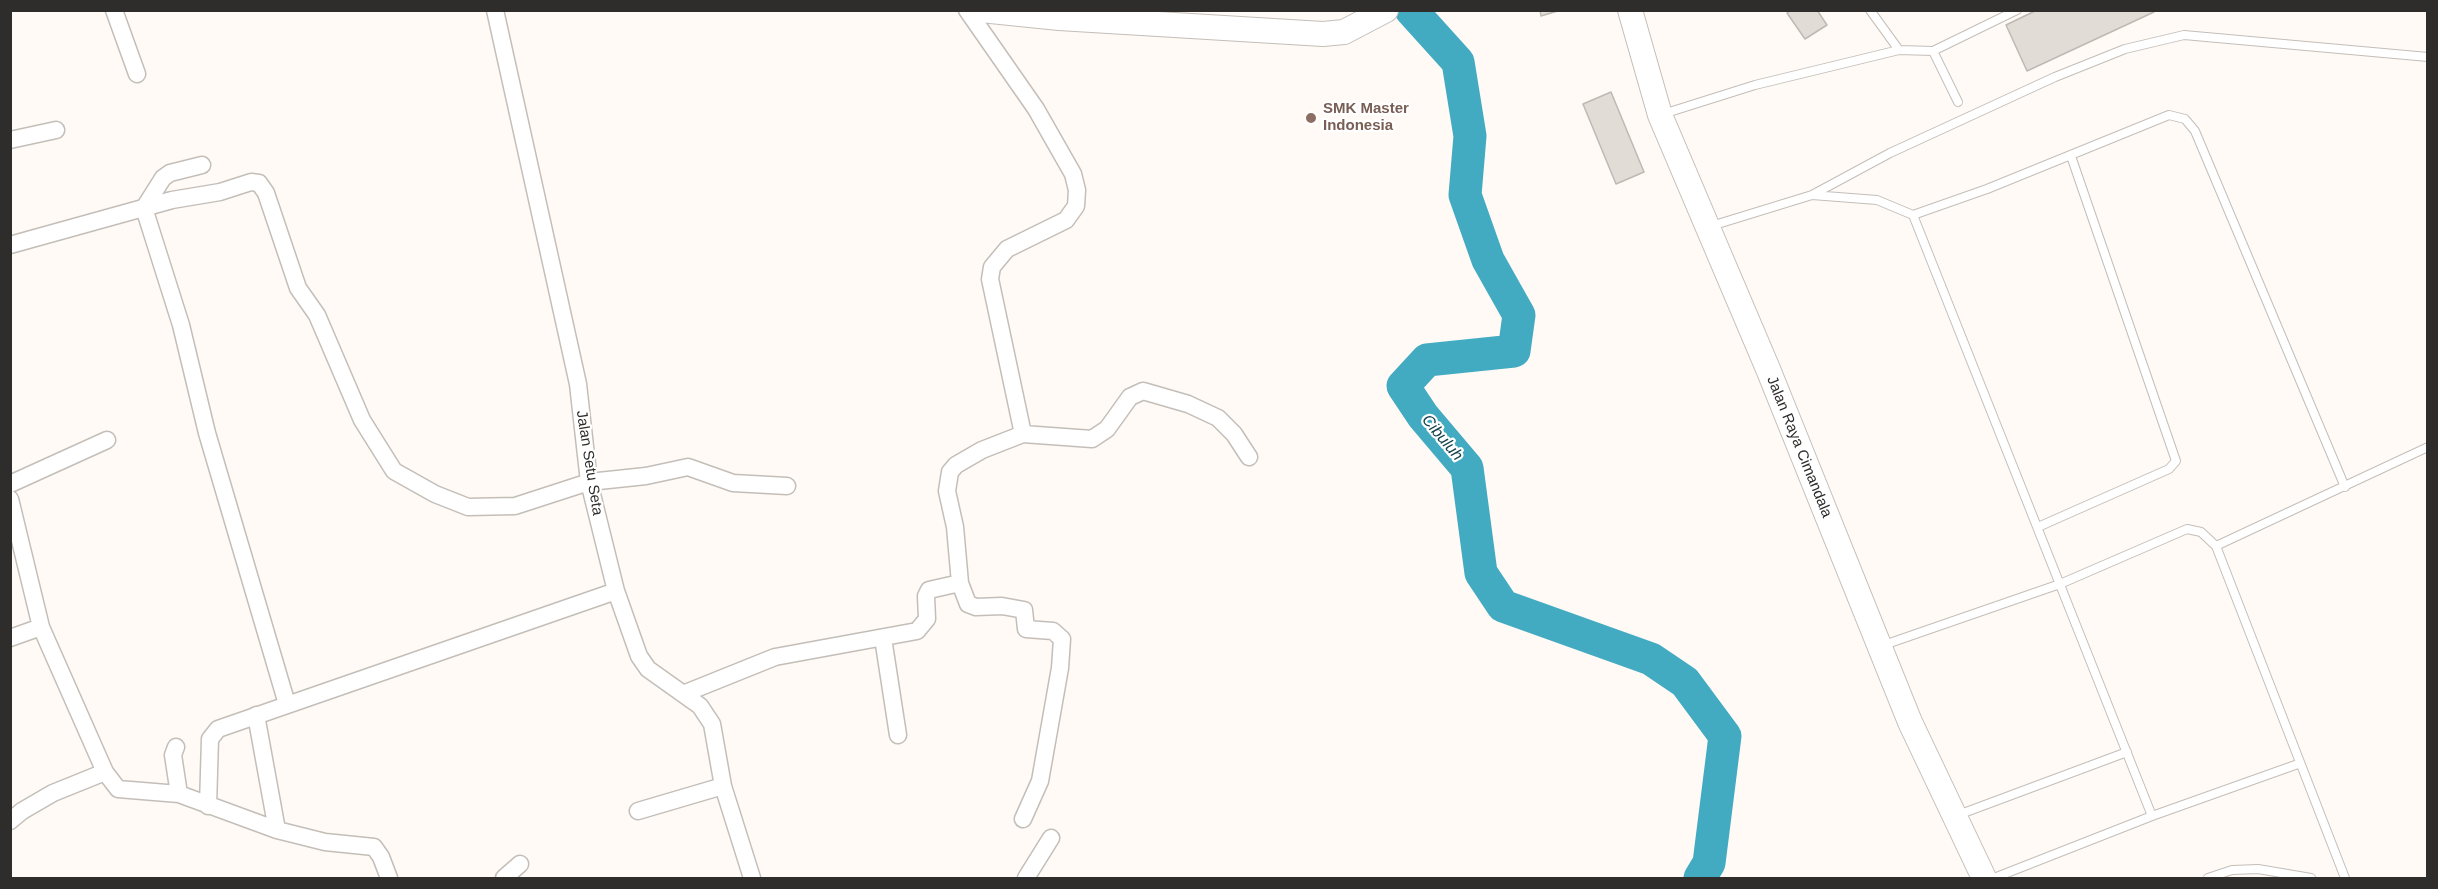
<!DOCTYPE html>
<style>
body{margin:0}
#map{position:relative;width:2438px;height:889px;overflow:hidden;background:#fffaf5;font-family:Arial,sans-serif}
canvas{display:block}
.frame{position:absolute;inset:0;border:12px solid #2f2d2b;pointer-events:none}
</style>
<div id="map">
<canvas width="2438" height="889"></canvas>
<div class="frame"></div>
</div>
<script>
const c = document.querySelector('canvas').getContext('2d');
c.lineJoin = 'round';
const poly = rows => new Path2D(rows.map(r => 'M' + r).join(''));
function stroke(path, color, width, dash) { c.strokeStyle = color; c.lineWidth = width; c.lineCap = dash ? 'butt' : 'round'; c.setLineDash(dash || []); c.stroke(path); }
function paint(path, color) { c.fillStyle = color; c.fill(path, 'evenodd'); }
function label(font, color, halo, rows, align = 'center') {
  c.font = font + ' Arial,sans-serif'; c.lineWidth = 4.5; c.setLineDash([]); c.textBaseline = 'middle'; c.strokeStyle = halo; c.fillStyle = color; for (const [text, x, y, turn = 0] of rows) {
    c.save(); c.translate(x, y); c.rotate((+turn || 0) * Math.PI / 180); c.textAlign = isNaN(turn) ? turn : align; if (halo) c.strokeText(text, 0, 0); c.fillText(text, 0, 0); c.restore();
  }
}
const river = poly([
 [1411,10,1458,62,1470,136,1465,195,1488,260,1519,315,1514,351,1427,360,1403,386,1423,416,1467,468,1481,573,1503,606,1651,659,1685,682,1725,736,1709,863,1700,878]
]);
const building = poly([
 [1540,10,1561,10,1541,16,1540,10],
 [1791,10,1817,10,1827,25,1805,39,1787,13,1791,10],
 [2037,10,2154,10,2154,12,2027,71,2006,25,2037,10],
 [1611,92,1644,172,1616,184,1583,104,1611,92]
]);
const lane = poly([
 [1870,10,1899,50],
 [1933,51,1958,102],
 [1663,114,1755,85,1899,50,1933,51,2017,10],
 [1812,195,1877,200,1913,215,2152,816,2298,764],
 [1913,215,1987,189,2169,115,2185,119,2195,131,2345,487],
 [1708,227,1812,195,1890,153,2055,77,2125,49,2184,35,2428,57],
 [2038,527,2169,469,2176,461,2071,156],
 [2216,546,2428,447],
 [1881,646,2060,584,2187,529,2201,532,2216,546,2345,878],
 [1958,815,2127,752],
 [1994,878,2152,816],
 [2208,878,2232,870,2258,869,2311,878]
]);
const street = poly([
 [114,10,137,74],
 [495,10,578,384,589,482,616,591,639,656,648,669,700,706,712,724,723,786,752,878],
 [10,140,56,130],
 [202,165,170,173,163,178,144,208,181,325,207,433,287,704],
 [10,245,172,200,220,192,251,182,259,183,266,193,298,288,317,315,362,420,394,471,435,494,468,507,515,506,589,482,646,476,688,467,733,483,787,486],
 [1023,434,1092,439,1107,429,1130,397,1143,391,1188,404,1218,418,1234,434,1249,457],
 [10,484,107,440],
 [10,499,41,627,105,772,118,789,179,794,277,830,325,842,374,847,381,857,389,878],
 [960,583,968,604,976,607,1002,606,1024,610,1026,629,1053,631,1062,639,1060,668,1040,781,1023,819],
 [10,638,41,627],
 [883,638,898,735],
 [683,694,775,657,917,631,927,619,926,596,929,590,960,583,955,527,947,491,950,472,956,465,982,450,1023,434,990,279,992,267,1007,249,1066,220,1076,206,1077,190,1073,174,1036,109,967,10],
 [256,715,277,830],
 [176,747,173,755,179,794],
 [208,806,210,739,218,729,616,591],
 [638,811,723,786],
 [10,821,22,811,53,793,105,772],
 [504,878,520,864],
 [1026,878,1051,838]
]);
const secondary = poly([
 [981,10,1059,18,1323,34,1344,32,1386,10],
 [1630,10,1660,115,1768,369,1910,722,1984,878]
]);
const markers = [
 [1311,118,6,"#8d6e63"]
];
const educationNames = [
 ["SMK Master",1323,109],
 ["Indonesia",1323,126]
];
const streetNames = [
 ["Jalan Raya Cimandala",1799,447,68],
 ["Jalan Setu Seta",589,463,81]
];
const waterNames = [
 ["Cibuluh",1442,438,50]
];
stroke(river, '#42abc2', 33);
paint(building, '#e1dcd6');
stroke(building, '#bfb9b4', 1.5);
stroke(lane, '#c4beb9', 10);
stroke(street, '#c4beb9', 19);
stroke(secondary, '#c4beb9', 26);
stroke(lane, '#fff', 8);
stroke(street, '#fff', 16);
stroke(secondary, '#fff', 24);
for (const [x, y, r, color] of markers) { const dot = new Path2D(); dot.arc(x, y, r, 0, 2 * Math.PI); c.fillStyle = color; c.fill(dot); stroke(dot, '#fff', 2); }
label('bold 15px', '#785e54', '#fff', educationNames, 'left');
label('15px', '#2f2d2b', '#fff', streetNames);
label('italic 16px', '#13424c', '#fff', waterNames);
</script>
